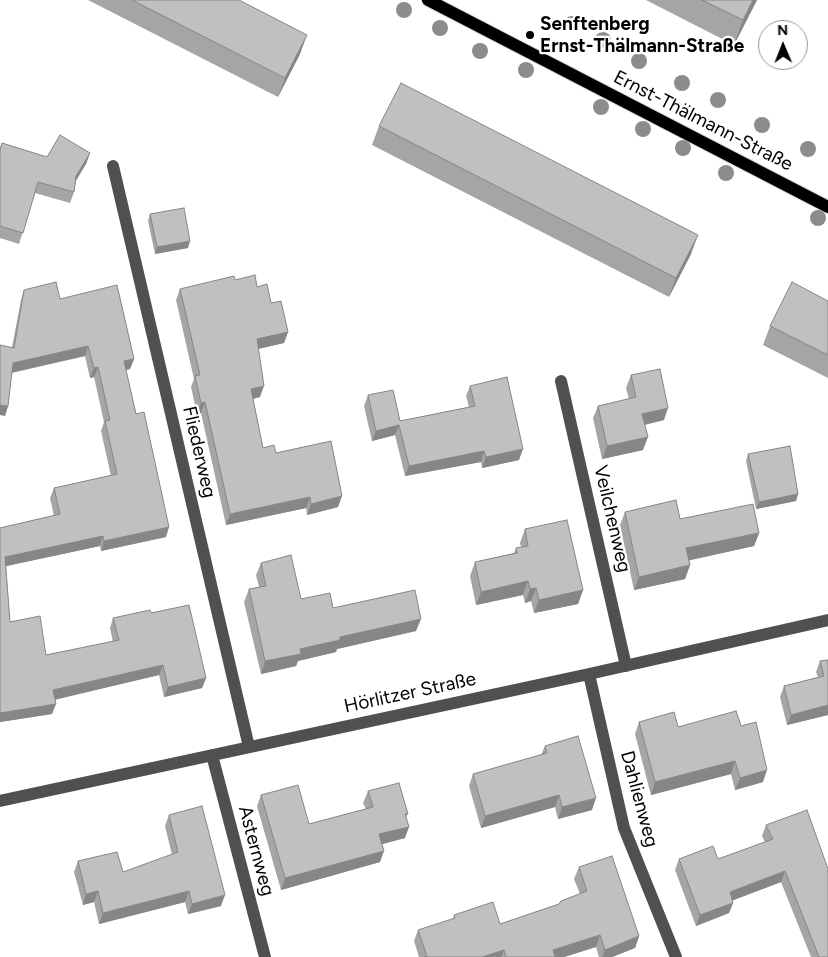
<!DOCTYPE html>
<meta charset="utf-8">
<style>
body{margin:0}
#map{position:relative;width:828px;height:957px;overflow:hidden;background:#fff;font-family:Figtree,sans-serif}
canvas{display:block}
.north{position:absolute;left:758px;top:20px;width:50px;height:50px;box-sizing:border-box;background:#fff;border:1px solid #999;border-radius:50%;rotate:359deg;font-size:14px;font-weight:700;line-height:20px;text-align:center;color:#000}
.north::after{content:'';display:block;margin:auto;width:18px;height:22px;background:#000;clip-path:polygon(50% 0,100% 100%,50% 72%,0 100%)}
</style>
<div id="map">
<canvas width="828" height="957"></canvas>
<div class="north">N</div>
</div>
<script>
const c = document.querySelector('canvas').getContext('2d');
c.lineJoin = 'round';
const poly = rows => new Path2D(rows.map(r => 'M' + r).join(''));
function stroke(path, color, width, dash) { c.strokeStyle = color; c.lineWidth = width; c.lineCap = dash ? 'butt' : 'round'; c.setLineDash(dash || []); c.stroke(path); }
function paint(path, color) { c.fillStyle = color; c.fill(path, 'evenodd'); }
function label(font, color, halo, rows, align = 'center') {
  c.font = font + ' Figtree,sans-serif'; c.lineWidth = 4.5; c.setLineDash([]); c.textBaseline = 'middle'; c.strokeStyle = halo; c.fillStyle = color; for (const [text, x, y, turn = 0] of rows) {
    c.save(); c.translate(x, y); c.rotate((+turn || 0) * Math.PI / 180); c.textAlign = isNaN(turn) ? turn : align; if (halo) c.strokeText(text, 0, 0); c.fillText(text, 0, 0); c.restore();
  }
}
const minor = poly([
 [113,166,249,747],
 [561,381,626,666],
 [589,674,624,828,676,957],
 [212,755,265,957],
 [0,801,589,674,828,620]
]);
const major = poly([
 [428,0,828,207]
]);
const trees = [
 [404,10],
 [572,24],
 [440,28],
 [603,40],
 [480,51],
 [639,61],
 [526,70],
 [682,83],
 [718,100],
 [601,107],
 [762,125],
 [643,129],
 [683,148],
 [808,149],
 [726,173],
 [818,218]
];
const wall = poly([
 [88,0,239,0,300,54,278,97],
 [646,0,757,0,734,45],
 [379,126,691,254,669,297,372,145],
 [2,143,47,157,90,153,86,164,76,181,74,192,70,203,35,193,19,244,0,238,0,148],
 [150,214,188,248,155,254,148,221],
 [235,280,257,287,271,303,288,332,284,343,258,349,260,397,253,399,263,448,276,453,338,507,307,515,306,508,226,525,201,413,197,414,191,387,194,379,176,300,180,289],
 [24,290,60,299,134,359,130,369,126,370,136,414,166,537,101,551,100,546,6,566,10,622,46,655,113,642,110,628,113,618,151,613,206,678,202,688,164,697,159,675,55,699,52,714,0,722,0,528,54,516,50,498,54,488,111,476,101,431,104,422,94,377,90,378,85,356,12,373,8,406,5,416,12,347,21,300],
 [828,301,828,378,763,345,770,326],
 [631,375,664,420,645,425,643,450,602,459,593,418,598,406,629,399,626,388],
 [470,386,519,460,482,468,481,462,405,476,395,435,372,441,364,406,368,395,400,421,469,407,466,396],
 [748,454,798,494,796,501,756,509,746,461],
 [625,512,680,519,759,533,754,546,689,560,690,565,685,579,634,590,620,525],
 [525,529,583,590,578,604,534,613,531,601,525,603,523,595,476,605,470,576,475,562,514,553,516,548,521,547,520,543],
 [261,563,301,599,416,631,337,649,336,652,298,661,296,666,261,674,244,602,249,589,259,587,256,575],
 [828,660,828,715,787,725,780,697,784,686,818,677,816,672,820,661],
 [639,722,678,727,741,726,763,782,735,790,731,774,651,795,635,734],
 [545,746,592,810,558,819,555,807,481,828,469,786,473,774,541,755],
 [368,791,408,814,406,817,405,838,382,844,380,862,281,890,257,806,261,795,309,824,366,809,363,803],
 [169,815,221,906,188,914,185,902,99,924,94,902,83,905,74,872,78,861,123,872,172,855,165,826],
 [766,825,828,957,811,957,781,882,733,900,733,903,729,913,696,926,675,870,679,859,718,859,765,842,762,836],
 [579,867,639,936,635,948,612,957,599,957,596,947,564,957,419,957,414,941,418,930,453,919,454,915,500,924,559,904,580,894,574,879]
]);
const shadedWall = poly([
 [753,0,757,0,734,45,743,20],
 [307,35,300,54,278,97,285,78],
 [90,153,86,164,72,186,76,176],
 [698,235,691,254,669,297,676,278],
 [190,241,188,248,155,254,157,247],
 [288,332,284,343,253,350,257,339],
 [88,346,85,356,9,373,13,363],
 [134,359,130,369,120,371,124,361],
 [98,367,94,377,90,378,94,368],
 [264,386,260,397,247,400,251,389],
 [205,402,201,413,197,414,201,403],
 [0,405,8,406,5,416,0,415],
 [668,408,664,420,638,426,642,414],
 [399,425,395,435,372,441,376,431],
 [648,437,643,450,602,459,607,446],
 [523,449,519,460,482,468,486,457],
 [484,451,481,462,405,476,409,466],
 [798,494,796,501,756,509,759,502],
 [342,496,338,507,307,515,311,504],
 [310,497,306,508,226,525,230,514],
 [169,527,166,537,101,551,104,541],
 [759,533,754,546,682,562,686,548],
 [103,536,100,546,2,567,5,557],
 [690,565,685,579,634,590,639,577],
 [528,581,523,595,476,605,481,592],
 [536,588,531,601,525,603,530,589],
 [583,590,578,604,534,613,539,600],
 [421,619,416,631,337,649,336,652,298,661,296,666,261,674,265,661,300,649,340,637],
 [163,665,159,675,50,701,53,690],
 [206,678,202,688,164,697,168,687],
 [56,704,52,714,0,722,0,713],
 [828,705,828,715,787,725,791,715],
 [735,761,731,774,651,795,655,782],
 [767,770,763,782,735,790,740,778],
 [559,795,555,807,481,828,485,816],
 [596,798,592,810,558,819,562,807],
 [409,827,405,838,375,846,379,834],
 [384,851,380,862,281,890,285,878],
 [785,871,781,882,726,903,730,892],
 [98,891,94,902,83,905,86,894],
 [189,891,185,902,99,924,103,913],
 [225,895,221,906,188,914,192,904],
 [733,903,729,913,696,926,700,915],
 [600,935,596,947,564,957,550,957,553,950],
 [639,936,635,948,612,957,602,957,605,950],
 [504,950,501,957,482,957]
]);
const building = poly([
 [132,0,239,0,307,35,285,78,132,0],
 [702,0,753,0,743,20,702,0],
 [401,83,698,235,676,278,379,126,401,83],
 [60,135,90,153,76,176,74,192,38,182,23,233,0,226,0,150,2,143,47,157,60,135],
 [184,208,190,241,157,247,150,214,184,208],
 [255,275,257,287,267,284,271,303,281,301,288,332,257,339,264,386,251,389,263,448,274,445,276,453,331,441,342,496,311,504,310,497,230,514,205,402,201,403,195,376,200,375,180,289,234,276,235,280,255,275],
 [56,282,60,299,117,285,134,359,124,361,136,414,144,412,169,527,104,541,103,536,5,557,10,622,40,616,46,655,119,640,113,618,150,610,151,613,189,605,206,678,168,687,163,665,53,690,56,704,0,713,0,528,60,514,54,488,117,474,105,421,110,420,98,367,94,368,88,346,13,363,8,406,0,405,0,345,14,348,24,290,56,282],
 [792,282,828,301,828,355,770,326,792,282],
 [660,369,668,408,642,414,648,437,607,446,598,406,636,397,631,375,660,369],
 [507,377,523,449,486,457,484,451,409,466,399,425,376,431,368,395,393,390,400,421,475,406,470,386,507,377],
 [790,446,798,494,759,502,748,454,790,446],
 [676,500,680,519,753,504,759,533,686,548,690,565,639,577,625,512,676,500],
 [567,520,583,590,539,600,536,588,530,589,528,581,481,592,475,562,517,553,516,548,528,546,525,529,567,520],
 [291,555,301,599,330,593,333,608,415,590,421,619,340,637,340,640,300,649,301,654,265,661,249,589,266,586,261,563,291,555],
 [828,660,828,705,791,715,784,686,824,676,820,661,828,660],
 [736,711,741,726,756,722,767,770,740,778,735,761,655,782,639,722,674,712,678,727,736,711],
 [578,736,596,798,562,807,559,795,485,816,473,774,547,753,545,746,578,736],
 [399,783,408,814,405,814,409,827,379,834,384,851,285,878,261,795,298,785,309,824,373,807,368,791,399,783],
 [202,806,225,895,192,904,189,891,103,913,98,891,86,894,78,861,117,852,123,872,178,852,169,815,202,806],
 [807,810,828,869,828,957,819,957,785,871,730,892,733,903,700,915,679,859,713,846,718,859,773,839,766,825,807,810],
 [612,856,639,936,605,950,600,935,553,950,555,957,506,957,504,950,482,957,424,957,427,956,418,930,455,918,454,915,493,902,500,924,559,904,561,901,587,891,579,867,612,856]
]);
const markers = [
 [530,35,5,"#000"]
];
const poiNames = [
 ["Senftenberg",540,24],
 ["Ernst-Thälmann-Straße",540,46]
];
const streetNames = [
 ["Ernst-Thälmann-Straße",703,121,27],
 ["Fliederweg",199,452,77],
 ["Veilchenweg",612,519,77],
 ["Hörlitzer Straße",410,693,-12],
 ["Dahlienweg",639,799,75],
 ["Asternweg",256,851,75]
];
stroke(major, '#dbdbdb', 14);
stroke(minor, '#505050', 12);
stroke(major, '#000', 12);
c.fillStyle = '#8c8c8c';
for (const [x, y] of trees) { c.beginPath(); c.arc(x, y, 8, 0, 2 * Math.PI); c.fill(); }
paint(wall, '#a5a5a5');
paint(shadedWall, '#868686');
paint(building, '#c0c0c0');
stroke(building, '#868686', 1);
for (const [x, y, r, color] of markers) { const dot = new Path2D(); dot.arc(x, y, r, 0, 2 * Math.PI); c.fillStyle = color; c.fill(dot); stroke(dot, '#fff', 2); }
label('bold 19px', '#000', '#fff', poiNames, 'left');
label('19px', '#000', '#fff', streetNames);
</script>
